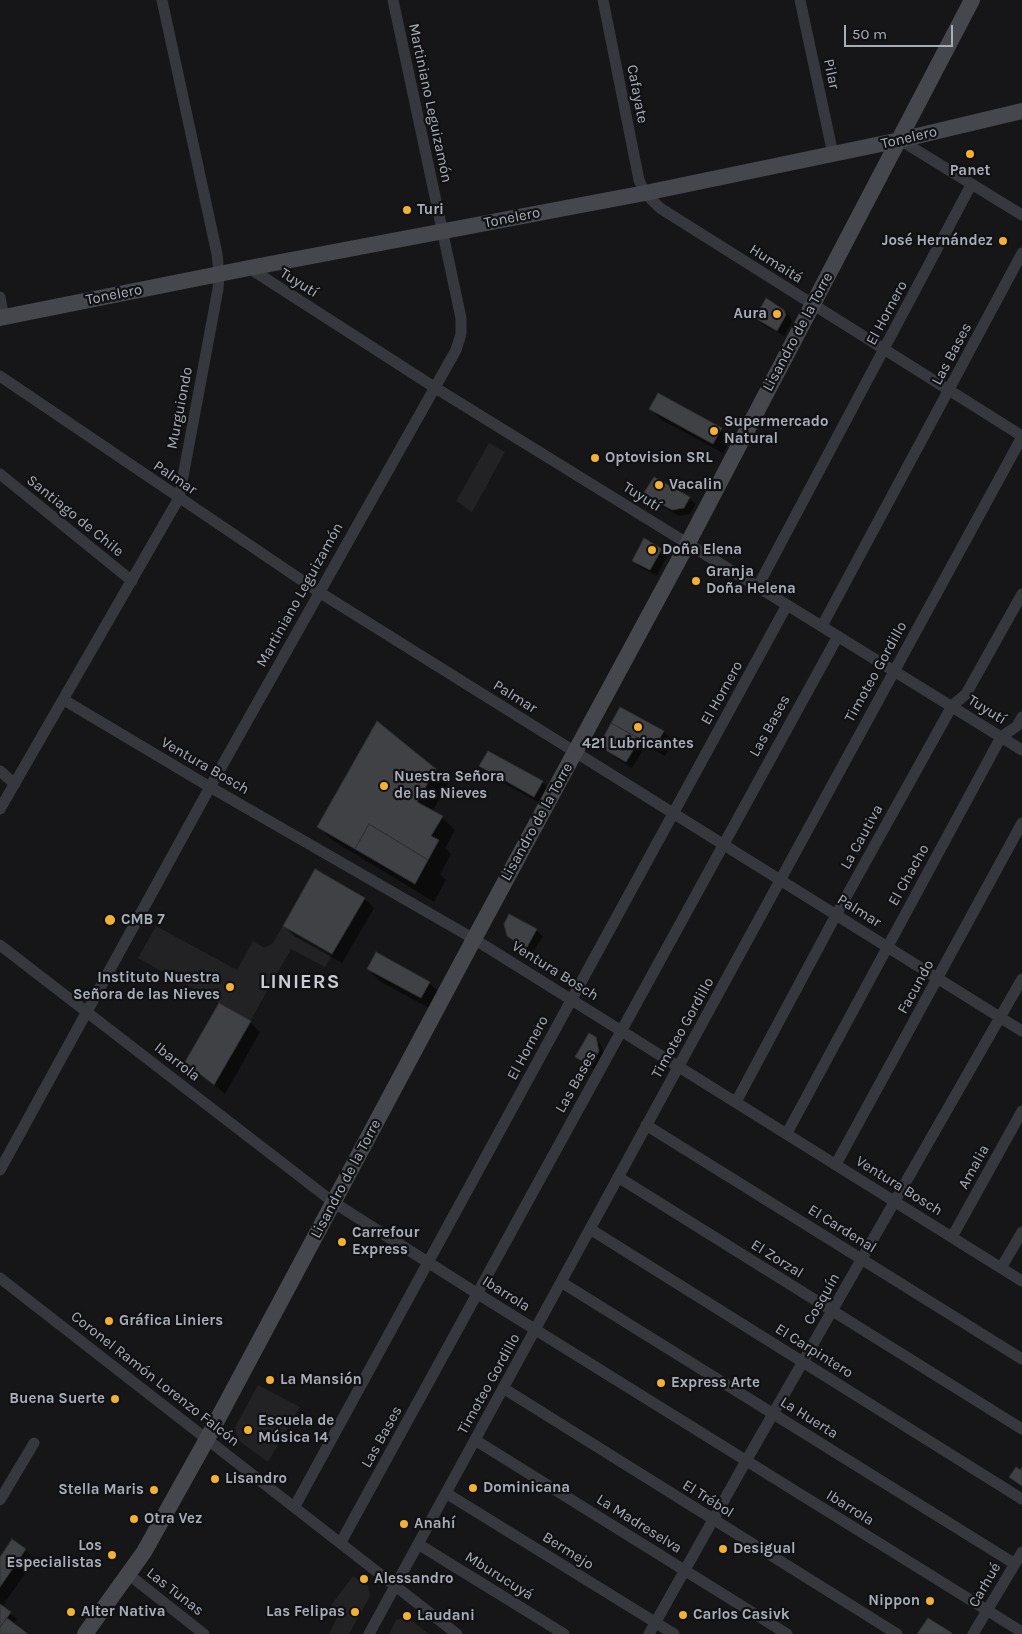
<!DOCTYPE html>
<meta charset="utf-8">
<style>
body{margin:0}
#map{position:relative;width:1022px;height:1634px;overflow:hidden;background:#161618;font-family:Karla,sans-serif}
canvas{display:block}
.scale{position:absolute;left:844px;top:25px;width:109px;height:22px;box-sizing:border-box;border:2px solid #a8adb8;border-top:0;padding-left:6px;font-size:15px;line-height:18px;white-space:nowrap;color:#a8adb8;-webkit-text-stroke:4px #111113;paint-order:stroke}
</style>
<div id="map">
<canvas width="1022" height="1634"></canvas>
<div class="scale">50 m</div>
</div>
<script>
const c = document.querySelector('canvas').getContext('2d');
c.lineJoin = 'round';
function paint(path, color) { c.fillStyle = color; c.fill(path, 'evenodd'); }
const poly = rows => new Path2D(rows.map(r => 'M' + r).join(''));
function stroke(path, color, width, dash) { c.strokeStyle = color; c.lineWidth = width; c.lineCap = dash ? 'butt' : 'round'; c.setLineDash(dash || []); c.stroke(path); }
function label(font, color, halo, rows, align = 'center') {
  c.font = font + ' Karla,sans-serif'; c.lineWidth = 4.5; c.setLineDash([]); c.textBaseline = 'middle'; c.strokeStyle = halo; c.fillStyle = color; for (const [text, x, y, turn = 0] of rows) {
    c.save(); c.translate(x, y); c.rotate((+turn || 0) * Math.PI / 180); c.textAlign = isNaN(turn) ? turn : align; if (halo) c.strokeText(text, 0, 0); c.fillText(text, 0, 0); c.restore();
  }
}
const built = poly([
 [489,443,505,452,472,512,456,501],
 [315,869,365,898,325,967,291,949,214,1085,185,1062,219,1003,138,958,156,926,237,970,253,941,264,948,273,943],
 [258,1385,300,1407,268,1462,238,1440,235,1427],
 [353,1576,368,1586,370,1596,349,1634,329,1634,339,1613,329,1608],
 [407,1617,429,1634,389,1634,396,1620]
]);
const shadow = poly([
 [784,310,790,317,792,322,784,336,762,324,756,318],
 [651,409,721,430,731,439,723,453,660,419],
 [645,494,689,498,696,504,690,514,679,516,651,500],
 [661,550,667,556,657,576,640,567,633,561],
 [621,708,664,732,673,741,665,756,646,745,632,768,615,757,608,750,604,738],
 [481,766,542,782,552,792,544,805,490,776],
 [435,770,448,783,432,812,442,817,455,830,445,848,451,854,440,874,446,880,434,902,332,840,319,827],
 [364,898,374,908,342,963,294,936,285,926],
 [536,930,543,936,532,954,515,943,508,936],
 [368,969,429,983,443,996,435,1011,381,982],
 [250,1022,260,1032,225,1094,186,1061],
 [595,1038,601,1045,605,1058,597,1071,583,1063,577,1057],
 [25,1550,35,1559,2,1607,17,1619,13,1624,26,1634,0,1634,0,1559]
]);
const building = poly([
 [766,298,784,310,786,315,777,331,755,318,766,298],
 [658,393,722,428,713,444,649,409,658,393],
 [654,477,690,497,684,508,672,510,643,494,654,477],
 [644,538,662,549,650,570,632,561,644,538],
 [620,707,664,731,655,747,611,723,620,707],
 [377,721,436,769,417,802,443,816,431,836,439,840,428,860,369,824,355,849,317,827,377,721],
 [611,723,640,739,626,762,607,751,603,738,611,723],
 [488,751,543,781,534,797,479,766,488,751],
 [369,824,428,860,415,884,355,849,369,824],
 [315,869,365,898,332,954,283,926,315,869],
 [509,914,537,929,526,949,507,936,504,924,509,914],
 [376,952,430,982,421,998,367,969,376,952],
 [219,1003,251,1021,214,1085,185,1062,219,1003],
 [589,1033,596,1037,599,1051,591,1066,575,1057,589,1033],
 [1016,1467,1020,1470,1022,1467,1022,1486,1009,1477,1016,1467],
 [12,1539,26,1549,0,1587,0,1557,12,1539],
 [0,1604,11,1612,0,1627,0,1604],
 [7,1618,28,1634,0,1634,0,1627,7,1618],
 [928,1618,952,1633,952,1634,917,1634,928,1618]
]);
const street = poly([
 [603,0,639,180,645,193,660,208,1022,436],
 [800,0,833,154],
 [900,140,1022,215],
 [249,268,434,387,1022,750],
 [0,297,4,318],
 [0,376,319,592,1022,1031],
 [0,474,132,581],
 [758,586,971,185],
 [822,626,1022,253],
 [64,700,210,787,474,939,1022,1281],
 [0,771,15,784],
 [0,809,179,498,218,289,219,274,217,254,162,0],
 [0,945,333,1202,478,1294,1022,1632],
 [736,1102,836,915,952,706,966,694,1022,594],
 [646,1125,1022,1359],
 [787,1133,1001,737,1017,726,1022,717],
 [836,1164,1022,823],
 [0,1170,210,787,456,350,461,334,461,318,393,0],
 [618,1177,1022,1429],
 [590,1229,1022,1499],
 [952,1237,1022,1111],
 [1001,1268,1022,1232],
 [0,1278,457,1634],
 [561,1282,1015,1564],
 [503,1388,897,1634],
 [475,1440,787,1634],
 [446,1493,674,1634],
 [0,1500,34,1443],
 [295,1506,787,605],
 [341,1542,838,636],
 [418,1544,564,1634],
 [128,1574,204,1634],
 [369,1634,1022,437],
 [649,1634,746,1461,1022,979],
 [973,1634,1022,1552]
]);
const secondary = poly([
 [0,318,249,268,645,193,900,140,1022,111],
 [85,1634,144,1552,207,1439,474,939,688,543,972,0]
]);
const markers = [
 [970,154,5,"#f2b134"],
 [407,210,5,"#f2b134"],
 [1003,241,5,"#f2b134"],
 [777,314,5,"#f2b134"],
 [714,431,5,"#f2b134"],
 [595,458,5,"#f2b134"],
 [659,485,5,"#f2b134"],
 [652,550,5,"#f2b134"],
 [696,581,5,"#f2b134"],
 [638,727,5,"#f2b134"],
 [384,786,5,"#f2b134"],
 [110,920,6,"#f2b134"],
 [230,987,5,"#f2b134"],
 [342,1242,5,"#f2b134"],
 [109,1321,5,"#f2b134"],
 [270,1380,5,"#f2b134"],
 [661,1383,5,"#f2b134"],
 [115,1399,5,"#f2b134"],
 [248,1430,5,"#f2b134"],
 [215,1479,5,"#f2b134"],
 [473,1488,5,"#f2b134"],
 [154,1490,5,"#f2b134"],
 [134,1519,5,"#f2b134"],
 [404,1524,5,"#f2b134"],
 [723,1549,5,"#f2b134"],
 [112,1555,5,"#f2b134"],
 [364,1579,5,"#f2b134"],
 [930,1601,5,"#f2b134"],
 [71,1612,5,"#f2b134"],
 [355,1612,5,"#f2b134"],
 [683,1615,5,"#f2b134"],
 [407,1616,5,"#f2b134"]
];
const streetNames = [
 ["Pilar",831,74,78],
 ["Cafayate",637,94,79],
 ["Martiniano Leguizamón",430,103,78],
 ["Tonelero",909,138,-13],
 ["Tonelero",512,218,-11],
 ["Humaitá",776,264,32],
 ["Tuyutí",299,283,32],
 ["Tonelero",114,295,-11],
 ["El Hornero",887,313,-62],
 ["Lisandro de la Torre",798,332,-62],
 ["Las Bases",952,354,-62],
 ["Murguiondo",180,408,-79],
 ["Palmar",175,478,34],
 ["Tuyutí",642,497,32],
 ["Santiago de Chile",75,516,39],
 ["Martiniano Leguizamón",300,595,-61],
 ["Timoteo Gordillo",876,672,-61],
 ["El Hornero",722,693,-61],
 ["Palmar",515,697,32],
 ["Tuyutí",987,710,32],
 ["Las Bases",770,726,-61],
 ["Ventura Bosch",205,766,30],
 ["Lisandro de la Torre",537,822,-61],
 ["La Cautiva",862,837,-61],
 ["El Chacho",909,875,-61],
 ["Palmar",859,911,32],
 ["Ventura Bosch",555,971,32],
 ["Facundo",916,987,-61],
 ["Timoteo Gordillo",683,1028,-61],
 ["El Hornero",528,1048,-62],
 ["Ibarrola",177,1062,38],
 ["Las Bases",576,1082,-61],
 ["Amalia",974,1167,-61],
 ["Lisandro de la Torre",346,1179,-62],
 ["Ventura Bosch",899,1186,32],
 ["El Cardenal",842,1229,32],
 ["El Zorzal",777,1259,32],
 ["Ibarrola",506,1294,32],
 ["Cosquín",822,1299,-60],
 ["El Carpintero",814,1351,32],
 ["Coronel Ramón Lorenzo Falcón",155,1379,38],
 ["Timoteo Gordillo",489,1384,-61],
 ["La Huerta",809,1418,32],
 ["Las Bases",382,1437,-61],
 ["El Trébol",708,1499,32],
 ["Ibarrola",850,1508,32],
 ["La Madreselva",639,1524,32],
 ["Bermejo",568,1551,32],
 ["Mburucuyá",499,1576,32],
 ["Carhué",985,1585,-60],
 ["Las Tunas",175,1592,38]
];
const poiNames = [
 ["Panet",970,171,"center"],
 ["Turi",417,210],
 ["José Hernández",993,241,"right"],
 ["Aura",767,314,"right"],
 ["Supermercado",724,422],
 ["Natural",724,439],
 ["Optovision SRL",605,458],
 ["Vacalin",669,485],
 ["Doña Elena",662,550],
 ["Granja",706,572],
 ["Doña Helena",706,589],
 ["421 Lubricantes",638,744,"center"],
 ["Nuestra Señora",394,777],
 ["de las Nieves",394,794],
 ["CMB 7",121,920],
 ["Instituto Nuestra",220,978,"right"],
 ["Señora de las Nieves",220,995,"right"],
 ["Carrefour",352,1233],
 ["Express",352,1250],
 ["Gráfica Liniers",119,1321],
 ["La Mansión",280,1380],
 ["Express Arte",671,1383],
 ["Buena Suerte",105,1399,"right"],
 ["Escuela de",258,1421],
 ["Música 14",258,1438],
 ["Lisandro",225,1479],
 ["Dominicana",483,1488],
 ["Stella Maris",144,1490,"right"],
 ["Otra Vez",144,1519],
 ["Anahí",414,1524],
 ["Los",102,1546,"right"],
 ["Especialistas",102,1563,"right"],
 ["Desigual",733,1549],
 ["Alessandro",374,1579],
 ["Nippon",920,1601,"right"],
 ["Alter Nativa",81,1612],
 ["Las Felipas",345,1612,"right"],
 ["Carlos Casivk",693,1615],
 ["Laudani",417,1616]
];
const districtNames = [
 ["LINIERS",300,982]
];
paint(built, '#222225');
paint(shadow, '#0007');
paint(building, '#404145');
stroke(building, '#303034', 1);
stroke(street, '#37383d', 11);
stroke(secondary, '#45474d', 16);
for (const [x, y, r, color] of markers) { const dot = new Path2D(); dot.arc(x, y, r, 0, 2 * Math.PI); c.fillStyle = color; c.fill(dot); stroke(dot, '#111113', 2); }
label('15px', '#a8adb8', '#111113', streetNames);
label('bold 15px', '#a8adb8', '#111113', poiNames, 'left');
c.letterSpacing = '1px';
label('bold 20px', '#c9ccd4', '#111113', districtNames);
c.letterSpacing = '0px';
</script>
